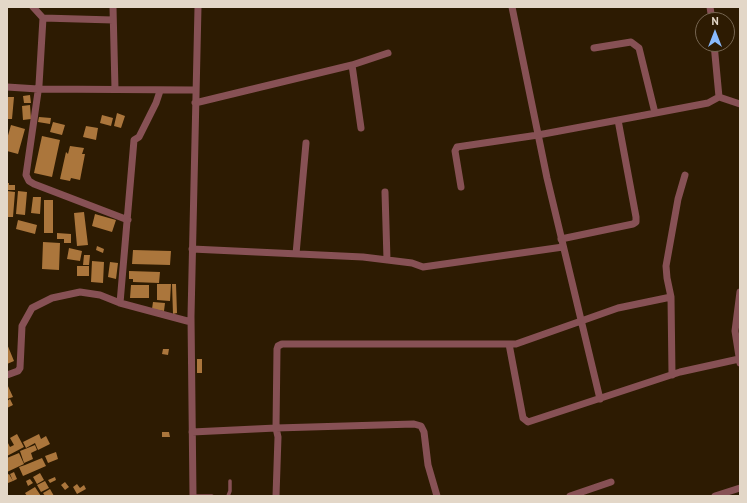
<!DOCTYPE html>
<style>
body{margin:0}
#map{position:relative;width:747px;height:503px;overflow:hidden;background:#2d1b02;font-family:"PT Sans",sans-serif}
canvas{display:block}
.frame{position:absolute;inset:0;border:8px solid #e3d7c8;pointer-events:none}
.north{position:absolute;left:695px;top:12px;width:40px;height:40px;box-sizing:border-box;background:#2d1b02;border:1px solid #766651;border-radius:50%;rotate:0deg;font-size:11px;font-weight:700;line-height:16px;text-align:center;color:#e3d7c8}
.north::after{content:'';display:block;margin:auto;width:14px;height:18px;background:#89bafc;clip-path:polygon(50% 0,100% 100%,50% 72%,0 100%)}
</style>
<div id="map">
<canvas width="747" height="503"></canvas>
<div class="frame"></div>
<div class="north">N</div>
</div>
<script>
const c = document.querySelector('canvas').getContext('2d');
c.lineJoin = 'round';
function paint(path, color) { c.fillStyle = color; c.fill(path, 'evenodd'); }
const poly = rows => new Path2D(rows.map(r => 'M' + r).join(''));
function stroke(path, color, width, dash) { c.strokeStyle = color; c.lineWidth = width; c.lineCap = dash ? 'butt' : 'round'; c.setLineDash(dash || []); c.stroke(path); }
const building = poly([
 [30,95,31,103,24,103,23,96],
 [7,97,14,97,12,119,7,119],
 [30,105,31,119,23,120,22,106],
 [117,113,125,116,121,128,114,126],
 [102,115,113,118,111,126,100,123],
 [39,117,51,118,50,124,38,122],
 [53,122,65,125,62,135,50,132],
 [11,125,25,129,18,154,7,151,7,139],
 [86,126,98,128,96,140,83,137],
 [42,136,60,140,52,177,34,173],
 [70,146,84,148,82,154,85,154,80,180,71,178,70,181,60,179,66,152,68,154],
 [7,183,9,183,9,185,15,185,15,190,7,190],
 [7,191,15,192,13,217,7,217],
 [18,191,27,192,25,215,16,214],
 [33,197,41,197,40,214,31,213],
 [44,200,53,200,53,233,44,233],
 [84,212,88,245,77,246,74,213],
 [95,214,116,220,112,232,92,226],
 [18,220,37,225,35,234,16,229],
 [57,233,71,234,71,243,64,243,64,239,57,239],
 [43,242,60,243,59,270,42,269],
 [97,246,104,249,103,253,96,250],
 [69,248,82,251,80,261,67,259],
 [133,250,171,251,170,265,132,264],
 [84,255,90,255,89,265,83,265],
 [92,261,104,262,103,283,91,282],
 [110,262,118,263,116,279,108,277],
 [77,266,89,266,89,276,77,276],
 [129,271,160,272,159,283,133,282,133,279,129,279],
 [157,284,171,284,170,301,157,300],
 [172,284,176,284,177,313,173,314],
 [131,285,149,285,149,298,130,298],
 [153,302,165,303,164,311,152,309],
 [7,344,14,361,7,364],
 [163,349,169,349,168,355,162,354],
 [197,359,202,359,202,373,197,373],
 [7,384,13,397,7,399],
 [10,399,13,405,7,408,7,401],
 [162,432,169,432,170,437,162,437],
 [17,434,24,447,7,456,7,441,10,447,14,445,10,438],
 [39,434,41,439,46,436,50,444,38,450,35,443,26,448,23,442],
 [35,445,37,450,31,453,33,459,24,463,20,451],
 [56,452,58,459,48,463,45,456],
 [19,453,24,464,7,472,7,458],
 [42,458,46,466,23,476,19,467,25,465,25,467,25,465],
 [14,472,17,479,13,481,10,474],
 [40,473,44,480,37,484,33,477],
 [9,474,13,481,8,483,7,475],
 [55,477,56,480,50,483,48,480],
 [30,479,33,483,28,486,26,481],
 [45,481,49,488,41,492,37,485],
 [65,482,69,487,65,490,61,485],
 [77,484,80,488,84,485,86,489,77,494,73,487],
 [35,487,41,496,27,496,25,493],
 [50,489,54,496,45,496,43,493]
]);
const lane = poly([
 [193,496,212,496],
 [228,496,230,491,230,481]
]);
const street = poly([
 [33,7,43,18,113,20],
 [113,7,115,89],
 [512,7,547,178,600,399],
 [710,7,712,20],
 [43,18,39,85,26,175,29,181,34,184,128,220],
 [714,44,719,97],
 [594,48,631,42,639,48,655,113],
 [352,65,361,128],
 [7,87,38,89,195,90],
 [195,103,352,65,388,53],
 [461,187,455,151,457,147,538,135,645,115,708,103,719,97,740,104],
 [385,192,387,260],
 [561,239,633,224,636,222,636,217,618,120],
 [192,249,363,257,412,263,423,267,563,247],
 [296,254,306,143],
 [120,303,134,140,139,137,156,103,160,91],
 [509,344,523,418,528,422,680,372,739,359],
 [740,363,735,331,740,292],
 [7,375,18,371,20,368,22,326,32,308,52,298,80,292,100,295,120,303,191,322],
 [672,375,671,297,667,278,666,266,678,199,685,175],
 [192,432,276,428,414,424,421,426,424,432,428,465,437,496],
 [193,496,191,316,198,7],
 [276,496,278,437,276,428,277,349,278,346,282,344,516,344,618,308,671,297],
 [570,496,611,482],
 [715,496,740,488]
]);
paint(building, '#ab763c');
stroke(lane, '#875155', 3.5);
stroke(street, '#875155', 7);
</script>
